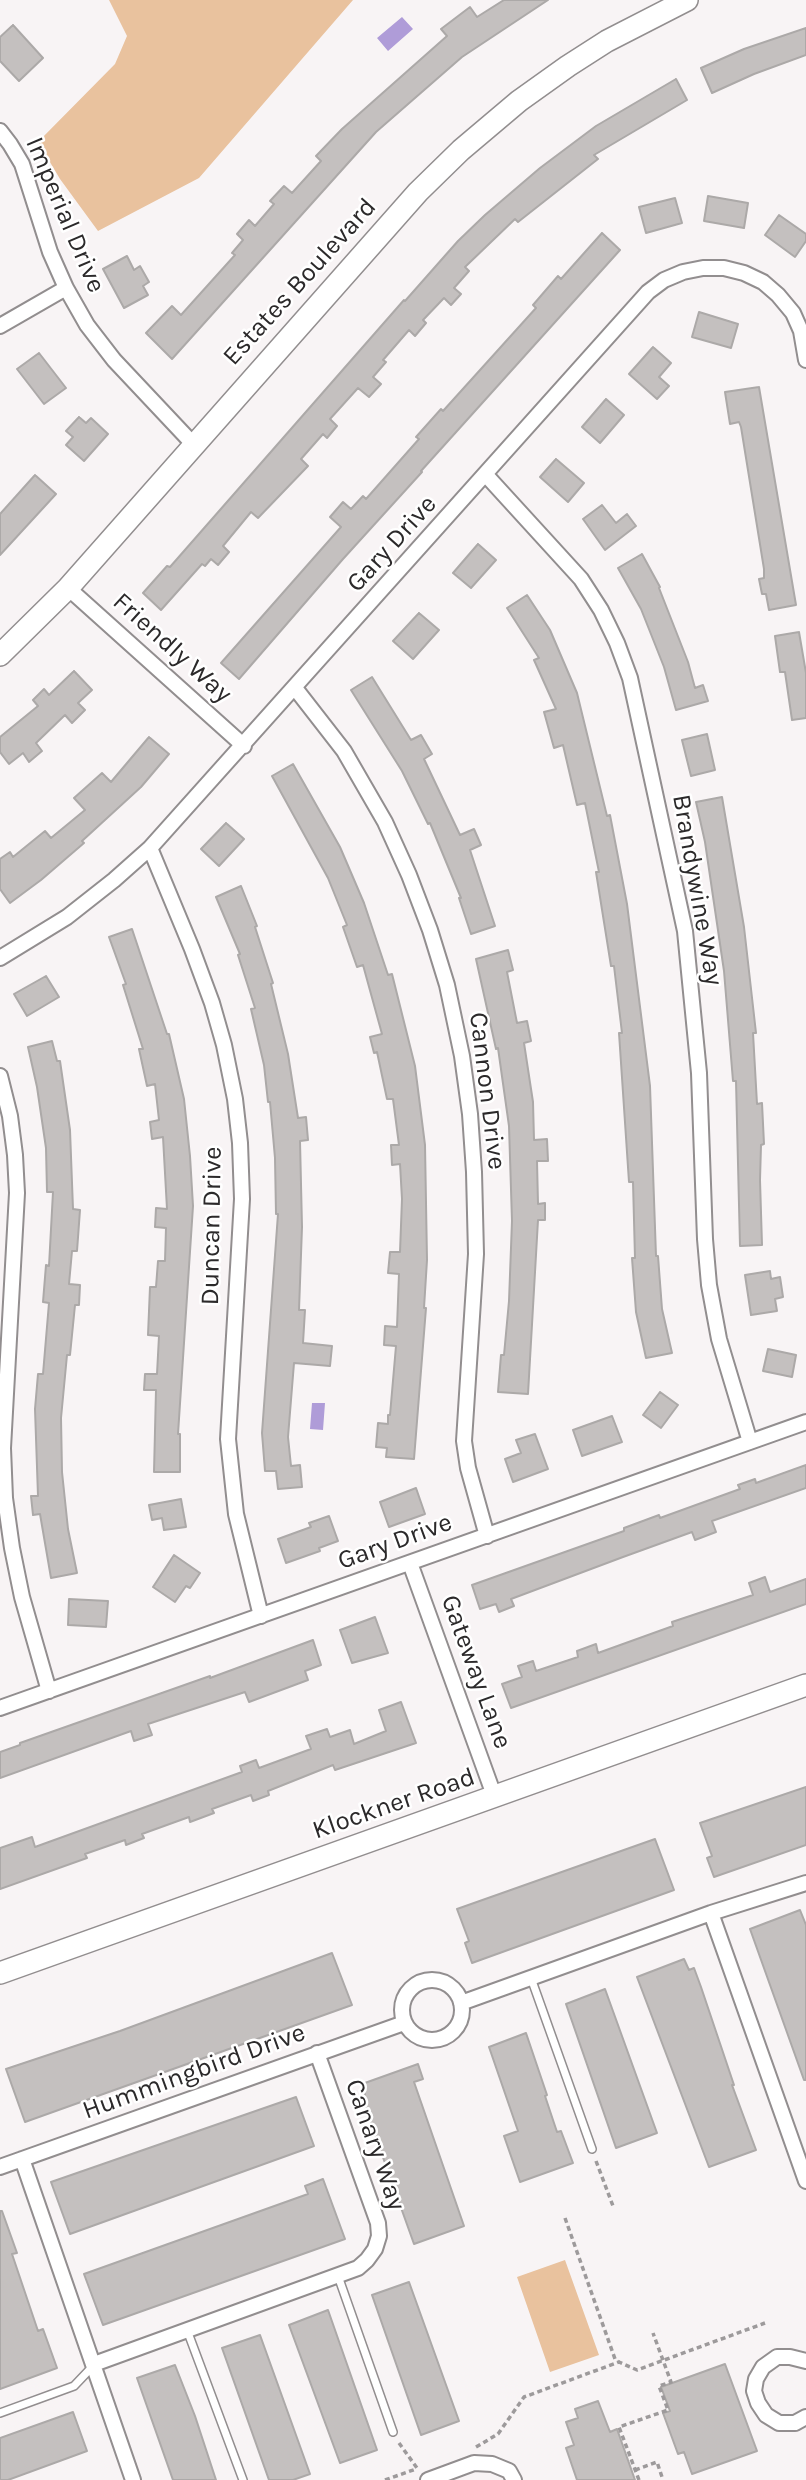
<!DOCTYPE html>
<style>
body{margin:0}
canvas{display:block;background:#f8f4f5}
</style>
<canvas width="806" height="2480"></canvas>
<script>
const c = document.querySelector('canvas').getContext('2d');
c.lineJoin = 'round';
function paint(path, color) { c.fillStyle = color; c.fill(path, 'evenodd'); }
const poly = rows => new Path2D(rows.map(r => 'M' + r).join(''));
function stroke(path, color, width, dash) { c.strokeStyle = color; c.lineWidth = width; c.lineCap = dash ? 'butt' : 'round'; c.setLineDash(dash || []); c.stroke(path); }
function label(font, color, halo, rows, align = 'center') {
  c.font = font + ' Karla,sans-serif'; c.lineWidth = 5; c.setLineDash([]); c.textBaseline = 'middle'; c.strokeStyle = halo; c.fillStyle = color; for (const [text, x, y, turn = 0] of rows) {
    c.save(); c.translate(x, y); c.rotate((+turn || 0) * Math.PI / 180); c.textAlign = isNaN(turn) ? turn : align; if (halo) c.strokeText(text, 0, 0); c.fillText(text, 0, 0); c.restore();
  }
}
const green = poly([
 [109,0,353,0,199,178,98,231,60,179,38,142,115,64,127,36],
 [565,2260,599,2355,550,2372,517,2277]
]);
const water = poly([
 [402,17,413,29,388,51,377,38],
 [312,1403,325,1403,323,1430,310,1429]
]);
const building = poly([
 [504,0,548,0,462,57,376,132,172,359,146,333,172,306,181,315,235,255,232,253,243,240,237,234,249,220,255,226,274,204,270,201,284,186,292,193,321,161,316,156,342,129,447,36,441,29,470,7,477,17,504,0],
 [13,25,43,58,19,81,0,61,0,37,13,25],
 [806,28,806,55,754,74,712,93,701,68,744,49,806,28],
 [676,79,687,100,594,155,598,159,518,222,515,219,465,267,469,271,454,288,461,294,451,305,444,298,423,320,426,323,415,336,409,330,383,360,386,362,373,377,381,384,369,397,358,388,330,419,337,426,327,438,323,434,301,459,308,466,258,518,251,512,223,546,229,552,218,565,211,559,205,566,202,564,161,610,143,593,167,566,170,567,404,300,405,301,458,241,485,215,540,168,596,126,676,79],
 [708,196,748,203,744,228,704,221,708,196],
 [675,198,682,223,646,233,639,207,675,198],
 [779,215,806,234,806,241,795,257,765,235,779,215],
 [602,233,620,250,421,471,422,472,343,559,239,679,221,663,341,527,330,517,343,502,351,509,363,496,366,499,419,439,416,437,441,409,443,411,536,308,533,305,558,276,561,279,602,233],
 [127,256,134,270,140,266,149,282,143,286,148,295,124,308,103,269,127,256],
 [699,312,738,324,731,348,692,337,699,312],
 [653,347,671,363,659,377,669,386,657,399,629,374,653,347],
 [39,353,66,388,44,404,17,369,39,353],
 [759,387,796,605,769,610,766,594,762,594,759,579,764,578,764,569,741,427,739,422,730,424,725,392,759,387],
 [606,399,624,415,600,443,582,427,606,399],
 [79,417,86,423,91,418,108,434,84,461,66,445,73,437,66,431,79,417],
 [556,459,584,483,568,502,540,477,556,459],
 [35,475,56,494,0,555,0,514,35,475],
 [602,505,616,523,627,514,636,526,605,550,583,519,602,505],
 [478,544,496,560,471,588,453,573,478,544],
 [642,554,660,587,659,588,688,662,695,688,703,685,708,701,676,710,664,667,641,609,618,568,642,554],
 [527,595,550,630,577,693,607,816,610,815,627,904,650,1086,656,1256,658,1256,662,1309,672,1353,646,1358,636,1312,632,1258,635,1258,633,1182,629,1182,619,1033,622,1033,614,966,611,966,596,872,599,872,585,803,577,805,563,745,554,748,544,712,556,709,534,660,539,658,507,608,527,595],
 [419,613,439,630,413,659,393,641,419,613],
 [799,632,806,673,806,718,792,720,785,672,780,672,775,636,799,632],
 [74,671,92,690,78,703,85,710,72,723,65,715,36,743,42,751,29,762,23,753,9,764,0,752,0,737,38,706,33,700,44,689,49,695,74,671],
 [372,677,411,740,421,735,432,754,424,759,460,835,474,829,481,845,470,850,495,926,471,934,459,898,461,898,430,823,428,824,402,771,351,690,372,677],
 [707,734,715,770,691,776,682,740,707,734],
 [149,737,169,754,141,787,82,841,84,843,41,880,10,903,0,889,0,859,10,852,13,857,45,831,51,838,85,810,74,798,102,773,111,782,149,737],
 [293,764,340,847,364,903,388,975,392,974,415,1066,425,1145,427,1260,424,1308,426,1308,414,1459,386,1457,387,1448,376,1447,378,1423,388,1424,388,1415,390,1415,396,1346,384,1345,385,1326,397,1327,399,1274,388,1273,390,1252,400,1252,402,1199,400,1164,392,1165,391,1145,399,1145,393,1099,387,1099,377,1052,374,1053,370,1037,382,1034,363,965,357,967,343,927,347,925,328,878,272,776,293,764],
 [722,797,744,927,756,1033,753,1033,757,1104,762,1103,764,1144,761,1145,760,1180,762,1245,740,1246,736,1081,733,1081,724,971,705,842,696,802,722,797],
 [226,823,244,839,219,866,201,849,226,823],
 [241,886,257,926,255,927,273,983,271,984,288,1054,298,1118,306,1117,308,1140,300,1141,302,1227,299,1310,305,1310,303,1343,332,1346,330,1366,294,1363,288,1437,291,1466,300,1465,302,1487,278,1489,276,1471,265,1471,262,1433,278,1214,276,1214,275,1158,270,1102,268,1102,264,1065,251,1009,255,1008,238,955,240,954,216,897,241,886],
 [132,929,167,1034,169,1034,184,1099,190,1156,193,1206,178,1434,180,1434,180,1472,154,1472,156,1390,144,1390,145,1374,157,1374,159,1336,148,1335,150,1287,156,1287,158,1261,165,1261,166,1228,155,1227,156,1208,167,1209,163,1137,152,1139,150,1122,159,1120,155,1084,147,1086,139,1049,143,1049,123,985,126,984,109,937,132,929],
 [508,950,513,970,507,972,517,1023,527,1021,531,1041,524,1043,533,1102,534,1140,547,1139,548,1161,537,1161,538,1204,545,1203,545,1220,538,1220,528,1394,498,1392,501,1355,504,1355,509,1301,512,1221,509,1126,498,1048,496,1049,476,959,508,950],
 [46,976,59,997,27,1016,14,994,46,976],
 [52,1041,57,1061,60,1061,70,1130,73,1209,80,1210,77,1251,72,1251,69,1284,80,1285,79,1305,75,1305,70,1355,67,1355,61,1418,62,1472,68,1529,77,1573,51,1578,40,1514,33,1515,31,1496,38,1496,35,1409,38,1374,43,1374,49,1303,43,1302,46,1265,49,1266,53,1192,47,1192,46,1148,37,1087,28,1047,52,1041],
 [770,1271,771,1279,780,1277,783,1297,775,1299,777,1311,751,1315,745,1275,770,1271],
 [768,1349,796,1355,792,1377,763,1371,768,1349],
 [660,1392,678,1405,661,1428,643,1415,660,1392],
 [612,1416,622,1442,582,1456,573,1430,612,1416],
 [535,1434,548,1469,513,1482,505,1459,521,1453,516,1440,535,1434],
 [806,1465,806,1488,712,1521,716,1532,695,1540,692,1532,623,1557,511,1599,514,1606,499,1612,496,1604,480,1609,472,1585,624,1531,624,1528,659,1515,660,1518,740,1489,738,1485,755,1479,756,1483,806,1465],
 [416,1488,425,1514,389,1527,380,1502,416,1488],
 [181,1499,186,1527,164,1530,162,1518,152,1520,149,1505,181,1499],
 [329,1516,338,1541,319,1548,320,1551,286,1563,278,1539,311,1527,309,1523,329,1516],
 [174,1555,200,1573,190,1588,186,1586,175,1602,153,1587,174,1555],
 [765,1577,770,1592,806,1579,806,1604,511,1708,502,1684,522,1677,518,1666,533,1661,536,1671,578,1657,577,1651,596,1644,598,1653,673,1626,672,1622,753,1595,749,1583,765,1577],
 [69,1599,108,1601,106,1627,68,1625,69,1599],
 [375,1617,388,1653,352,1663,340,1630,375,1617],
 [313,1640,321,1665,305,1671,308,1680,249,1702,245,1692,148,1724,152,1735,134,1741,131,1731,0,1778,0,1752,20,1745,20,1743,210,1676,210,1678,313,1640],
 [401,1702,416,1743,335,1770,333,1765,268,1791,269,1795,253,1801,251,1795,212,1809,214,1813,190,1822,189,1817,142,1834,144,1838,126,1845,125,1840,85,1854,87,1858,0,1889,0,1848,32,1837,35,1847,242,1772,240,1766,256,1760,259,1768,311,1749,306,1736,327,1729,330,1737,350,1730,354,1744,386,1731,379,1710,401,1702],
 [806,1787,806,1845,714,1877,707,1858,712,1856,700,1823,806,1787],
 [655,1839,674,1890,472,1963,465,1943,469,1941,457,1909,655,1839],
 [800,1910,806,1925,806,2080,804,2080,750,1929,800,1910],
 [332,1953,352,2005,25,2122,6,2069,120,2031,332,1953],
 [684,1959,689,1970,694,1968,701,1987,734,2085,732,2085,756,2150,709,2167,637,1977,684,1959],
 [605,1989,657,2133,616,2148,566,2004,605,1989],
 [526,2033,547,2095,545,2096,557,2132,561,2131,573,2163,520,2182,504,2136,518,2131,489,2047,526,2033],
 [418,2064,423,2079,414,2082,464,2226,414,2244,361,2096,365,2095,362,2084,418,2064],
 [296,2097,314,2146,70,2234,51,2182,296,2097],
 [323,2179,345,2239,103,2325,84,2274,308,2194,305,2186,323,2179],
 [0,2211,2,2211,17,2253,12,2254,38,2331,43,2329,57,2368,0,2389,0,2211],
 [409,2282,459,2421,421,2435,372,2295,409,2282],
 [328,2310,377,2450,340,2463,289,2325,328,2310],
 [260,2335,310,2474,293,2480,269,2480,222,2348,260,2335],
 [725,2364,757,2451,692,2474,684,2452,678,2454,663,2413,670,2411,661,2387,725,2364],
 [175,2365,195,2416,216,2480,173,2480,137,2378,175,2365],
 [598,2401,610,2432,617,2429,635,2480,577,2480,566,2448,574,2445,566,2422,578,2418,575,2409,598,2401],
 [73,2412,87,2451,8,2480,0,2480,0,2438,73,2412]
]);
const path = poly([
 [596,2161,613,2206],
 [565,2218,615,2359,619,2362,637,2370,765,2323],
 [399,2443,417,2468],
 [476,2447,498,2434,524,2397,619,2362],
 [635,2470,657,2462,663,2480],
 [385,2480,416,2469],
 [639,2480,619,2427,668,2410,659,2386,671,2382,653,2333]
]);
const lane = poly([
 [531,1978,592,2149],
 [338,2276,393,2432],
 [187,2330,243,2480],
 [0,2413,74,2386,94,2365]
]);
const street = poly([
 [0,131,10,144,22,164,50,252,66,288,87,325,114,360,194,445],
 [0,326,66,288],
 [486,475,581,579,601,610,617,643,630,678,685,931,699,1073,705,1239,709,1285,719,1339,750,1442],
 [68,588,244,746],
 [295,688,344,751,385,822,409,875,430,930,447,985,462,1056,470,1114,474,1172,476,1254,464,1441,468,1468,487,1536],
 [150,848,192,949,212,1003,224,1045,235,1099,240,1143,242,1199,228,1439,236,1514,261,1616],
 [0,958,67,917,114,880,150,848,648,292,664,280,683,272,703,268,724,268,744,273,763,282,778,295,793,313,801,331,806,360],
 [0,1076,10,1116,15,1155,17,1193,3,1448,5,1498,12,1548,22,1597,49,1691],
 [410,1563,495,1798],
 [0,1708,806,1422],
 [711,1913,806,2181],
 '402 2010a30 30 0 1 1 60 0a30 30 0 1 1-60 0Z',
 [461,2003,711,1913,806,1883],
 [22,2159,133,2480],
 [0,2167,404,2023],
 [806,2361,790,2357,777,2357,763,2367,756,2379,754,2391,758,2403,766,2415,779,2423,795,2423,806,2417],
 [94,2364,358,2268,367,2260,375,2249,379,2236,378,2223,317,2053],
 [428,2480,474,2463,492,2464,509,2471,514,2480]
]);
const secondary = poly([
 [0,655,68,588,418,192,461,150,519,101,568,66,607,41,687,0],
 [0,1973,806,1685]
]);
const streetNames = [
 ["Imperial Drive",65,215,67],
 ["Estates Boulevard",300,282,-48],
 ["Gary Drive",392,544,-48],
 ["Friendly Way",172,648,42],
 ["Brandywine Way",697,890,80],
 ["Cannon Drive",487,1091,83],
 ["Duncan Drive",212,1226,-89],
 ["Gary Drive",395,1542,-20],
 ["Gateway Lane",476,1672,70],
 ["Klockner Road",394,1804,-19],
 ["Hummingbird Drive",194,2072,-20],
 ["Canary Way",375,2145,71]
];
paint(green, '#e9c29e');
paint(water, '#af9cd8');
paint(building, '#c4c0bf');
stroke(building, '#aca9a8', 2);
stroke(lane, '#928e8f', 10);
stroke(street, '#928e8f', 18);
stroke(secondary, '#928e8f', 24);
stroke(path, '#9d9a9b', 3.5, [5, 3.5]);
stroke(lane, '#fff', 7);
stroke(street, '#fff', 14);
stroke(secondary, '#fff', 21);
label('26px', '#2b292a', '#fff', streetNames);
</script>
